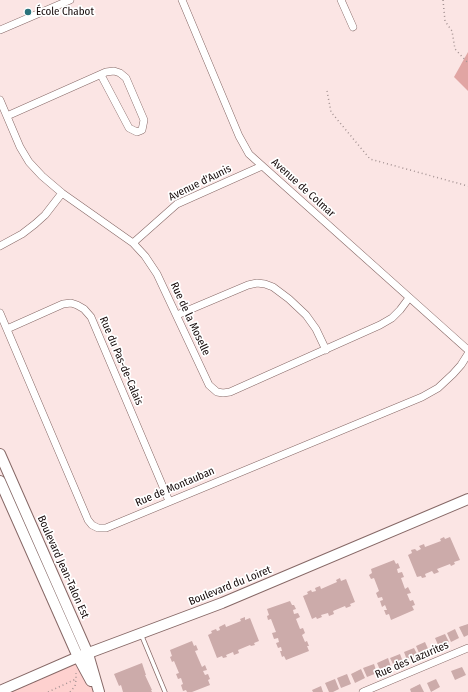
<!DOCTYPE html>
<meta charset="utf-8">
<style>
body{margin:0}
canvas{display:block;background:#fbe5e4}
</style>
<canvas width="468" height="692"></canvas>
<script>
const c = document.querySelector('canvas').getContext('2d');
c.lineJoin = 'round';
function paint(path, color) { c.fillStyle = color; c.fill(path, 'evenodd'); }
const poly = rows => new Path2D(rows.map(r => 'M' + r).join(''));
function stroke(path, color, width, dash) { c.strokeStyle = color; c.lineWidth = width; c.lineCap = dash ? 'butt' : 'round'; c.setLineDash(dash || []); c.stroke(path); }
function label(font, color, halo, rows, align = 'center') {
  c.font = font + ' "Fira Sans Condensed",sans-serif'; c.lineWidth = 3.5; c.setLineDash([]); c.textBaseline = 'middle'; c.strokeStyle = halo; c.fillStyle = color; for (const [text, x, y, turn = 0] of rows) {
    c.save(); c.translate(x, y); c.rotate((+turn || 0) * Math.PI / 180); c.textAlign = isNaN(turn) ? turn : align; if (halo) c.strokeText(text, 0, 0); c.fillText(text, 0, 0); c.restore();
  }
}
const green = poly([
 [78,657,98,692,0,692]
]);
const forest = poly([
 [468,52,468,91,454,77]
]);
const building = poly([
 [444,537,445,539,450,537,460,560,454,562,455,564,451,566,450,564,437,569,439,572,434,574,432,571,425,574,426,577,422,578,421,576,417,577,408,555,412,553,411,550,415,549,417,551,421,549,419,546,424,544,425,547,441,541,440,539],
 [394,560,396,564,398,563,400,568,397,569,398,573,402,572,404,577,401,578,405,589,408,587,411,593,407,594,410,601,413,600,415,605,412,606,414,610,391,620,389,614,386,615,384,610,387,610,385,605,382,607,380,601,383,600,382,597,378,598,376,593,379,591,374,578,371,579,369,575,372,573,371,569],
 [340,578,341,581,346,579,355,602,350,604,351,606,346,608,345,606,333,611,334,614,329,616,328,613,321,615,322,617,317,619,316,617,312,619,303,596,308,594,307,592,311,590,312,592,316,591,315,588,320,586,321,589,337,582,336,580],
 [290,601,292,605,294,605,296,609,293,610,294,614,298,613,300,617,296,619,300,629,303,628,305,633,302,635,305,642,307,641,309,646,307,646,309,651,286,660,284,656,282,657,280,651,282,651,281,647,278,648,276,643,279,642,278,638,274,639,272,633,276,632,271,619,268,620,267,616,269,615,267,609],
 [245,617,245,620,250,618,259,641,254,643,255,645,251,646,250,645,238,650,239,653,234,655,233,652,226,655,227,657,223,658,222,656,217,658,208,635,212,633,211,631,216,629,217,631,220,630,219,627,225,624,226,627,241,621,240,619],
 [468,624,468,635,464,637,459,627],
 [455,629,459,638,451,642,447,633],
 [445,634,449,642,439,647,435,638],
 [192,641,194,646,196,645,198,650,195,651,202,667,205,665,207,670,203,671,205,675,208,674,210,679,208,680,210,685,192,692,187,692,186,690,183,691,181,685,183,684,181,678,178,679,176,674,179,673,174,661,172,662,170,657,172,656,170,650],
 [425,642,429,651,420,655,416,646],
 [414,648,418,656,407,660,404,652],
 [400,654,403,662,394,666,390,658],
 [388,658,391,667,381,672,377,663],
 [142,663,146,675,145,675,152,690,151,690,152,692,123,692,121,685,119,686,114,674],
 [374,664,377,673,367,677,363,668],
 [462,667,466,675,455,680,451,671],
 [361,669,365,678,355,683,351,674],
 [347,674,351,684,341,688,337,678],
 [335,679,339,689,333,692,329,692,325,683],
 [436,679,440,687,431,692,427,683],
 [420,684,424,692,411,692,410,689],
 [321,686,323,692,313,692,312,690]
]);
const path = poly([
 [443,0,445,21,452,31,455,49,468,63],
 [327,91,331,112,370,159,468,186],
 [48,692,76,679,76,673],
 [70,692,75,686,76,680]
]);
const lane = poly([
 [141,634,165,692]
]);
const street = poly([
 [182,0,239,136,249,154,468,350],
 [341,0,353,27],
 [0,30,70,0],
 [0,100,20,147,29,162,42,176,62,193,133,243,145,256,157,274,209,385,217,392,223,393,230,392,380,325,392,318,400,310,409,298],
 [7,116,106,72,114,71,120,73,126,78,144,120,142,130,137,132,129,128,101,75],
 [133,243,177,204,262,166],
 [0,246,22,234,35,224,45,215,62,193],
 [0,313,88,520,92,525,98,528,106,528,422,397,438,388,453,374,461,365,468,354],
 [177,315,248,285,257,283,265,284,273,287,289,299,306,315,316,329,326,350],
 [7,329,63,304,71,303,77,305,84,309,91,317,169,501],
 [363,692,468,648]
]);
const secondary = poly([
 [0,454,88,654,99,692],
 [0,481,78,657,91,681],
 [0,691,78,657,222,603,468,499]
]);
const markers = [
 [28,12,4,"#2a737c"]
];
const poiNames = [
 ["École Chabot",36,12]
];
const streetNames = [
 ["Avenue d'Aunis",200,183,-26],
 ["Avenue de Colmar",303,188,42],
 ["Rue de la Moselle",190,319,65],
 ["Rue du Pas-de-Calais",121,361,67],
 ["Rue de Montauban",175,487,-23],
 ["Boulevard Jean-Talon Est",63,567,66],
 ["Boulevard du Loiret",230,586,-22],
 ["Rue des Lazurites",412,660,-23]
];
paint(green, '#fed1cf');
paint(forest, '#e1a5a3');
paint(building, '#ccabaa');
stroke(lane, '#866866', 5);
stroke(street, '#866866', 8);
stroke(secondary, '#866866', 12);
stroke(path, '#a49292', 1.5, [1, 3]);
stroke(lane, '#fff', 3.5);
stroke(street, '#fff', 7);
stroke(secondary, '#fff', 10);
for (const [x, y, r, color] of markers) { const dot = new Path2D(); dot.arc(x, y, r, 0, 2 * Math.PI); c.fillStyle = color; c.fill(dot); stroke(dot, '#fff', 1.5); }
label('11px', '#160b0b', '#fff', poiNames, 'left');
label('11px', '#160b0b', '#fff', streetNames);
</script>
